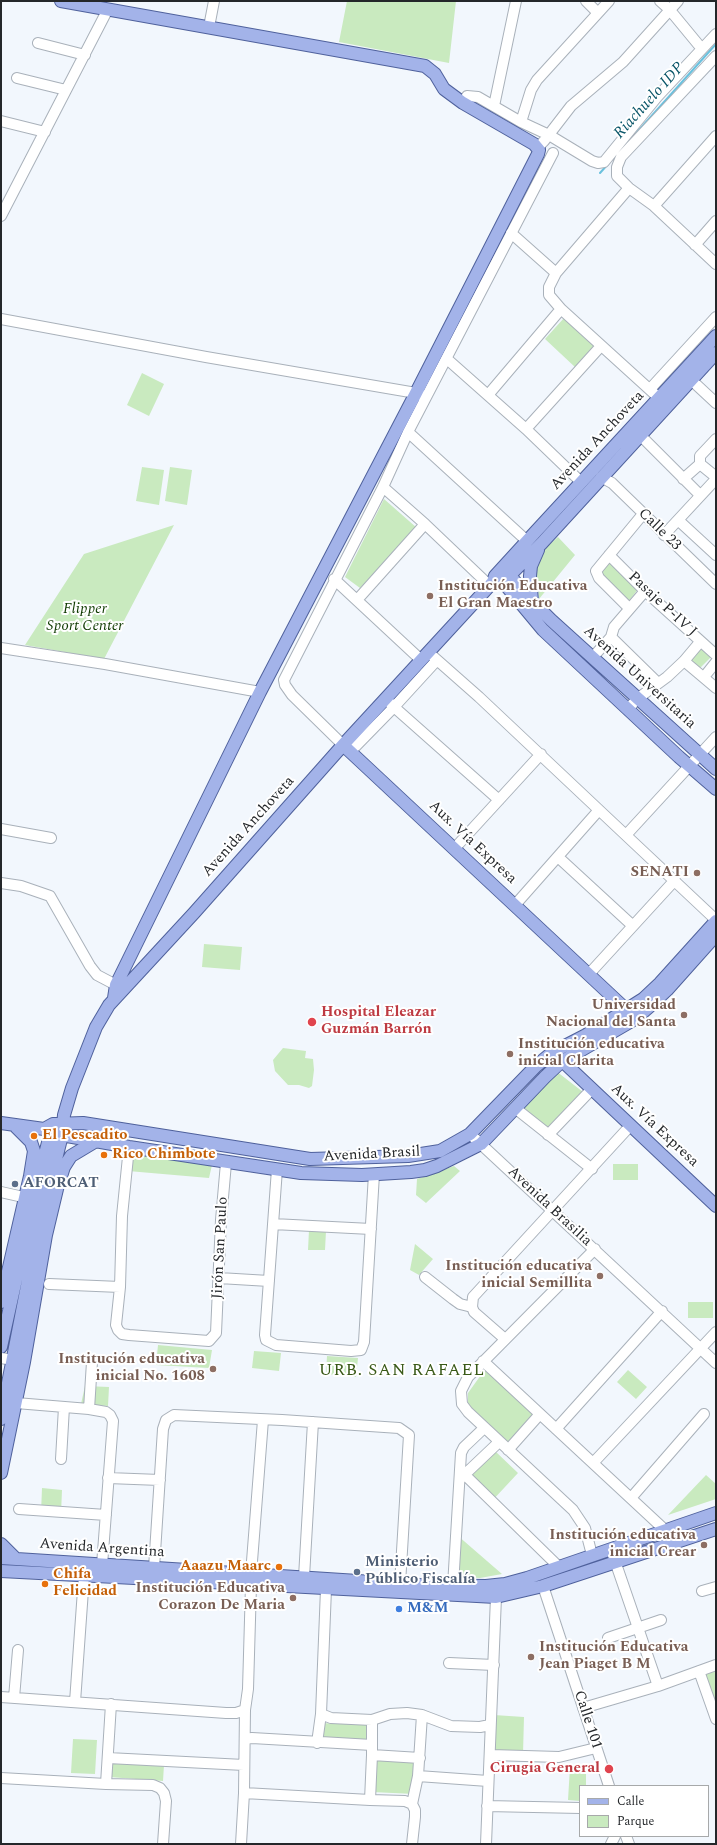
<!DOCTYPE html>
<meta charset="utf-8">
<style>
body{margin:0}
#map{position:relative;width:717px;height:1845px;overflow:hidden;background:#f2f7fd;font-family:Spectral,serif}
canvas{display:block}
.frame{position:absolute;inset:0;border:2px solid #24272a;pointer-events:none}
.legend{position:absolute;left:579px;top:1785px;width:130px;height:52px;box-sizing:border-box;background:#fff;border:1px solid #a7a9aa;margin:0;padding:5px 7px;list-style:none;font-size:12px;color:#24272a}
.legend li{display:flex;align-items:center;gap:8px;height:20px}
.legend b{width:20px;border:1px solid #a7a9aa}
</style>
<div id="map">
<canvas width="717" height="1845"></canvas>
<div class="frame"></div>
<ul class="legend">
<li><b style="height:5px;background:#a3b3e9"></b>Calle</li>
<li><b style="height:11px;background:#c9eabf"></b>Parque</li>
</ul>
</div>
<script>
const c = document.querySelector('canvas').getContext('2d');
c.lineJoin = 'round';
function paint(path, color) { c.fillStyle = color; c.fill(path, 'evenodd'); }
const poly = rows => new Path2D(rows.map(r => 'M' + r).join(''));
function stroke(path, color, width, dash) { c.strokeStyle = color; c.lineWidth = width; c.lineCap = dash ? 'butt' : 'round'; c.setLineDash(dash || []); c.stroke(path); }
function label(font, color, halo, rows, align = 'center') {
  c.font = font + ' Spectral,serif'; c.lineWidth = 4; c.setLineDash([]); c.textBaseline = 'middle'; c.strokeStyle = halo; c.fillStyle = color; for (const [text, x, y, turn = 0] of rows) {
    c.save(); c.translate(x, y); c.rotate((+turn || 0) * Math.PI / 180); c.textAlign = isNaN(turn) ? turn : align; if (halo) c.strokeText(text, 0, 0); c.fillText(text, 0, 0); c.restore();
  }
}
const green = poly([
 [347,1,456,1,449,63,339,42],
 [564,318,596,346,576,368,545,339],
 [142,373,164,384,149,416,127,405],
 [142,467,164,470,159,505,136,501],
 [170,467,192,470,187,505,165,501],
 [384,499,417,528,360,588,345,577],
 [174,525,104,659,25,645,84,554],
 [558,537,575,555,539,599,536,569,541,552],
 [608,561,639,588,628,602,597,574],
 [700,646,712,656,700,668,688,658],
 [204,944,242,947,240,970,202,967],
 [283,1048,306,1051,305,1058,313,1059,314,1070,312,1086,309,1088,299,1085,288,1085,275,1071,273,1060],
 [556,1071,583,1092,547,1132,519,1108],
 [130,1153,212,1165,209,1178,128,1171],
 [613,1164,638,1164,638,1180,613,1180],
 [454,1166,460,1171,426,1203,416,1195,417,1179],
 [309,1230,326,1231,325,1250,308,1250],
 [415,1244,433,1259,419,1275,410,1270],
 [688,1302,713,1302,713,1318,688,1318],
 [158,1345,212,1350,209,1368,156,1365],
 [254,1351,281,1353,279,1371,252,1368],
 [327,1356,358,1358,356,1377,326,1374],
 [486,1368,536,1415,508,1444,468,1404,468,1393],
 [628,1370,647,1387,636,1399,617,1382],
 [85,1386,109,1387,108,1406,81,1404],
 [495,1451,518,1473,491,1502,467,1478],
 [706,1475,716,1484,716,1499,668,1515],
 [42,1488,62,1490,61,1514,41,1513],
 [457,1535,502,1574,480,1578,456,1577],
 [716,1668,716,1704,705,1672],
 [494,1715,524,1717,523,1754,491,1751],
 [320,1723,370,1725,369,1745,319,1742],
 [73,1739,97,1740,95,1774,71,1773],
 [374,1758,417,1761,414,1794,372,1792],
 [110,1761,164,1765,163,1781,109,1777],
 [570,1767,586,1767,586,1786,580,1786,580,1801,568,1800]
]);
const stream = poly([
 [622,149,716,44],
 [600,173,608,164]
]);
const minor = poly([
 [586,1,598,13],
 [660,1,669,9,702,49],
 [209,27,214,1],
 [38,43,85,55],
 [716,56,621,157,617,167,617,176,629,188,654,206,716,264],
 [17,78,66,90],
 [463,103,467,96,478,97,521,122,549,135,592,161,598,163,604,162,657,97,716,34],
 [494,106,516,1],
 [1,121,45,132],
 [521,122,531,90,537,80,609,1],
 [538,147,544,141,571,106,623,62,678,1],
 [629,188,556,273,549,287,549,295,561,309,659,398],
 [654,206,716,136],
 [1,216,108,9],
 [511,233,556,273],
 [695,245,716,221],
 [1,319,206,357,416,393,422,396],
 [447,359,526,429,581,482],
 [687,376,716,403],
 [650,389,716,317],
 [488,395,561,309],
 [526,429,601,346],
 [408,432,527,541],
 [641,436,700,495],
 [700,464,716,477],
 [601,477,612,483,716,584],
 [683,479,700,464,700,456,716,439],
 [383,487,425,524,489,585],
 [678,520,716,555],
 [664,535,716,479],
 [609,555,645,591,716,655],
 [334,579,421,660],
 [357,600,425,524],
 [629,608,599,578,596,571,643,514],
 [611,637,658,683],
 [1,648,105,664,260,692],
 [428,652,479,697,599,810],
 [593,657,611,637,614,627,620,620,645,591],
 [684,661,716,688],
 [704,677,716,662],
 [386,699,394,707,499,800],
 [628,709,637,699,667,677,684,661,700,642],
 [343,745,292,695,285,685,284,680,383,487,408,432,553,153],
 [350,752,394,707,437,660],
 [1,829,51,838],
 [626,835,716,737],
 [454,849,541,754],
 [558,857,633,926],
 [1,883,21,886,50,896,90,966,97,975,116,985],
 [515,905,599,810,716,920],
 [589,974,675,880],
 [515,1108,592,1169],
 [470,1134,716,1363],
 [548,1135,591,1090],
 [129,1147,122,1216,120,1287,116,1325,118,1330,122,1334,129,1335,209,1341,216,1333,221,1220,226,1163],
 [277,1169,265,1335,266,1340,276,1345,351,1351,361,1350,364,1342,374,1174],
 [1,1192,32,1199],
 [273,1224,371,1229],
 [425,1277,453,1299,460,1304,472,1307],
 [219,1278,269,1281],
 [49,1284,120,1287],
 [505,1339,474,1312,472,1307,473,1297,630,1126],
 [1,1358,19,1361],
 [483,1361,666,1531],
 [16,1403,89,1409,106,1412,110,1415,113,1421,102,1565],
 [89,1409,92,1362],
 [556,1429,662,1311],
 [508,1450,540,1414],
 [61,1459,64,1407],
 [593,1463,716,1332],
 [465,1475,559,1567],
 [108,1478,160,1480],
 [461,1478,499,1442],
 [631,1498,704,1414],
 [19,1509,106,1515],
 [592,1555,585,1528,573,1510,468,1412,462,1404,461,1391,468,1377,595,1249],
 [615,1561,658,1686],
 [154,1568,163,1429,166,1420,174,1415,282,1420,399,1428,409,1435,400,1584],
 [251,1574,263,1420],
 [304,1577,313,1422],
 [453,1586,461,1453,464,1447,484,1428],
 [543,1586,609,1786],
 [702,1591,716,1587],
 [608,1638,661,1620],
 [449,1663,494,1665],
 [699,1671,716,1719],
 [1,1697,226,1713,236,1713,245,1710],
 [14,1698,18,1650],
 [75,1702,84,1576],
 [583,1708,658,1686,716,1665],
 [321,1714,331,1718,372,1720,390,1714,407,1713,422,1715,451,1726,480,1727,490,1725],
 [245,1739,252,1738,372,1745],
 [317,1743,321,1714,326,1589],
 [372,1755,420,1758],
 [491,1755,559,1757,596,1748],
 [108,1758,244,1765],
 [418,1776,488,1781],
 [1,1778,106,1784,153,1785,160,1788,164,1793,166,1801,163,1844],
 [106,1784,111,1704],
 [244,1793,370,1800,405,1801,412,1804],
 [370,1800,372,1755,372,1720],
 [412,1804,418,1776,422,1715],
 [412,1804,415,1810,415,1817,412,1844],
 [487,1806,580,1808],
 [626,1836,629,1844],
 [241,1844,244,1793,245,1710,248,1689,251,1585],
 [486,1844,496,1597],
 [611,1844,615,1836]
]);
const major = poly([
 [61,1,425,66,435,74,444,89,463,103,534,144,539,150,538,154,416,393,260,692,116,985,114,998],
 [505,570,532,601,551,620,716,769],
 [498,576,543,630,679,757,716,789],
 [493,582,499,583,505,580,542,543,716,353],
 [532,601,530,576,531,566,538,550],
 [343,745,632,1015],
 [557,1056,716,1206],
 [1,1123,44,1129,53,1124,83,1123,310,1159,408,1156,440,1151,470,1134,536,1066,553,1052,586,1035,643,999,660,983,716,921],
 [44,1129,50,1133,129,1147,301,1173,362,1175,411,1172,425,1170,437,1166,481,1144,545,1077,561,1062,635,1019,649,1007,667,990,716,935],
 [1,1302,30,1176,34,1151,31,1142,14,1125],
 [1,1347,37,1185,52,1127],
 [1,1419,37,1235,62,1135,64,1115,72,1088,96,1027,109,1005,194,913,343,745,493,582,495,576,527,541,716,336],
 [1,1473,24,1362,46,1235,57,1189,64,1167,71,1156,96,1141],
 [1,1544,16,1559],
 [1,1558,420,1585,486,1586,505,1584,527,1578,716,1513],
 [1,1571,496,1597,543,1586,716,1529]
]);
const markers = [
 [430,596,4,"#8d6e63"],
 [697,873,4,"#8d6e63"],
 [684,1015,4,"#8d6e63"],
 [312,1022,5,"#e0444e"],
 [510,1054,4,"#8d6e63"],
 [34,1136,4,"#e8710a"],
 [104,1155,4,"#e8710a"],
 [15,1184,4,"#5c6f8a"],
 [600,1276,4,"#8d6e63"],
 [213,1369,4,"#8d6e63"],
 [704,1545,4,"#8d6e63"],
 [279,1567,4,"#e8710a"],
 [357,1572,4,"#5c6f8a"],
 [45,1584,4,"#e8710a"],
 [293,1598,4,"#8d6e63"],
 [399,1609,4,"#3f7fe0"],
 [531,1657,4,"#8d6e63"],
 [609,1769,5,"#e0444e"]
];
const streetNames = [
 ["Avenida Anchoveta",598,441,-47],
 ["Calle 23",659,530,44],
 ["Pasaje P-IV J",662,605,43],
 ["Avenida Universitaria",639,678,42],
 ["Avenida Anchoveta",249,827,-48],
 ["Aux. Vía Expresa",472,843,43],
 ["Aux. Vía Expresa",654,1126,43],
 ["Avenida Brasil",372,1155,-3],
 ["Avenida Brasilia",549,1207,43],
 ["Jirón San Paulo",221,1248,-87],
 ["Avenida Argentina",102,1549,4],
 ["Calle 101",587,1720,72]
];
const educationNames = [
 ["Institución Educativa",438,587,"left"],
 ["El Gran Maestro",438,604,"left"],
 ["SENATI",689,873],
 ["Universidad",676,1006],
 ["Nacional del Santa",676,1023],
 ["Institución educativa",518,1045,"left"],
 ["inicial Clarita",518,1062,"left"],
 ["Institución educativa",592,1267],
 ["inicial Semillita",592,1284],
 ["Institución educativa",205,1360],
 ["inicial No. 1608",205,1377],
 ["Institución educativa",696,1536],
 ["inicial Crear",696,1553],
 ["Institución Educativa",285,1589],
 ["Corazon De Maria",285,1606],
 ["Institución Educativa",539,1648,"left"],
 ["Jean Piaget B M",539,1665,"left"]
];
const parkNames = [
 ["Flipper",85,610],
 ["Sport Center",85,627]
];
const healthNames = [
 ["Hospital Eleazar",321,1013],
 ["Guzmán Barrón",321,1030],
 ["Cirugia General",600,1769,"right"]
];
const foodNames = [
 ["El Pescadito",42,1136],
 ["Rico Chimbote",112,1155],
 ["Aaazu Maarc",271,1567,"right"],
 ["Chifa",53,1575],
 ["Felicidad",53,1592]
];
const serviceNames = [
 ["AFORCAT",23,1184],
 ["Ministerio",365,1563],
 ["Público Fiscalía",365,1580]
];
const shopNames = [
 ["M&M",407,1609]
];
const waterNames = [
 ["Riachuelo IDP",650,101,-48]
];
const quarterNames = [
 ["URB. SAN RAFAEL",402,1372]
];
paint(green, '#c9eabf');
stroke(stream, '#6ac1dd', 2);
stroke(minor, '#a9b1ba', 12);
stroke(major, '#4f619c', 14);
stroke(minor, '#fff', 10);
stroke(major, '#a3b3e9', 12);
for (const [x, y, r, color] of markers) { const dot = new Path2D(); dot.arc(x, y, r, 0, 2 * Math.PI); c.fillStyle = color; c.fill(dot); stroke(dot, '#fff', 1.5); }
label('15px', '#24272a', '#fff', streetNames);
label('bold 15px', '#785e54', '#fff', educationNames, 'right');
label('italic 15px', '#0f3a00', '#fff', parkNames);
label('bold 15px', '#be3a42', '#fff', healthNames, 'left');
label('bold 15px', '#c56008', '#fff', foodNames, 'left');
label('bold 15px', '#4e5e75', '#fff', serviceNames, 'left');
label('bold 15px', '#366cbe', '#fff', shopNames, 'left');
label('italic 16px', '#0a5669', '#fff', waterNames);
c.letterSpacing = '1px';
label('17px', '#395917', '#fff', quarterNames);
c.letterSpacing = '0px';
</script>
